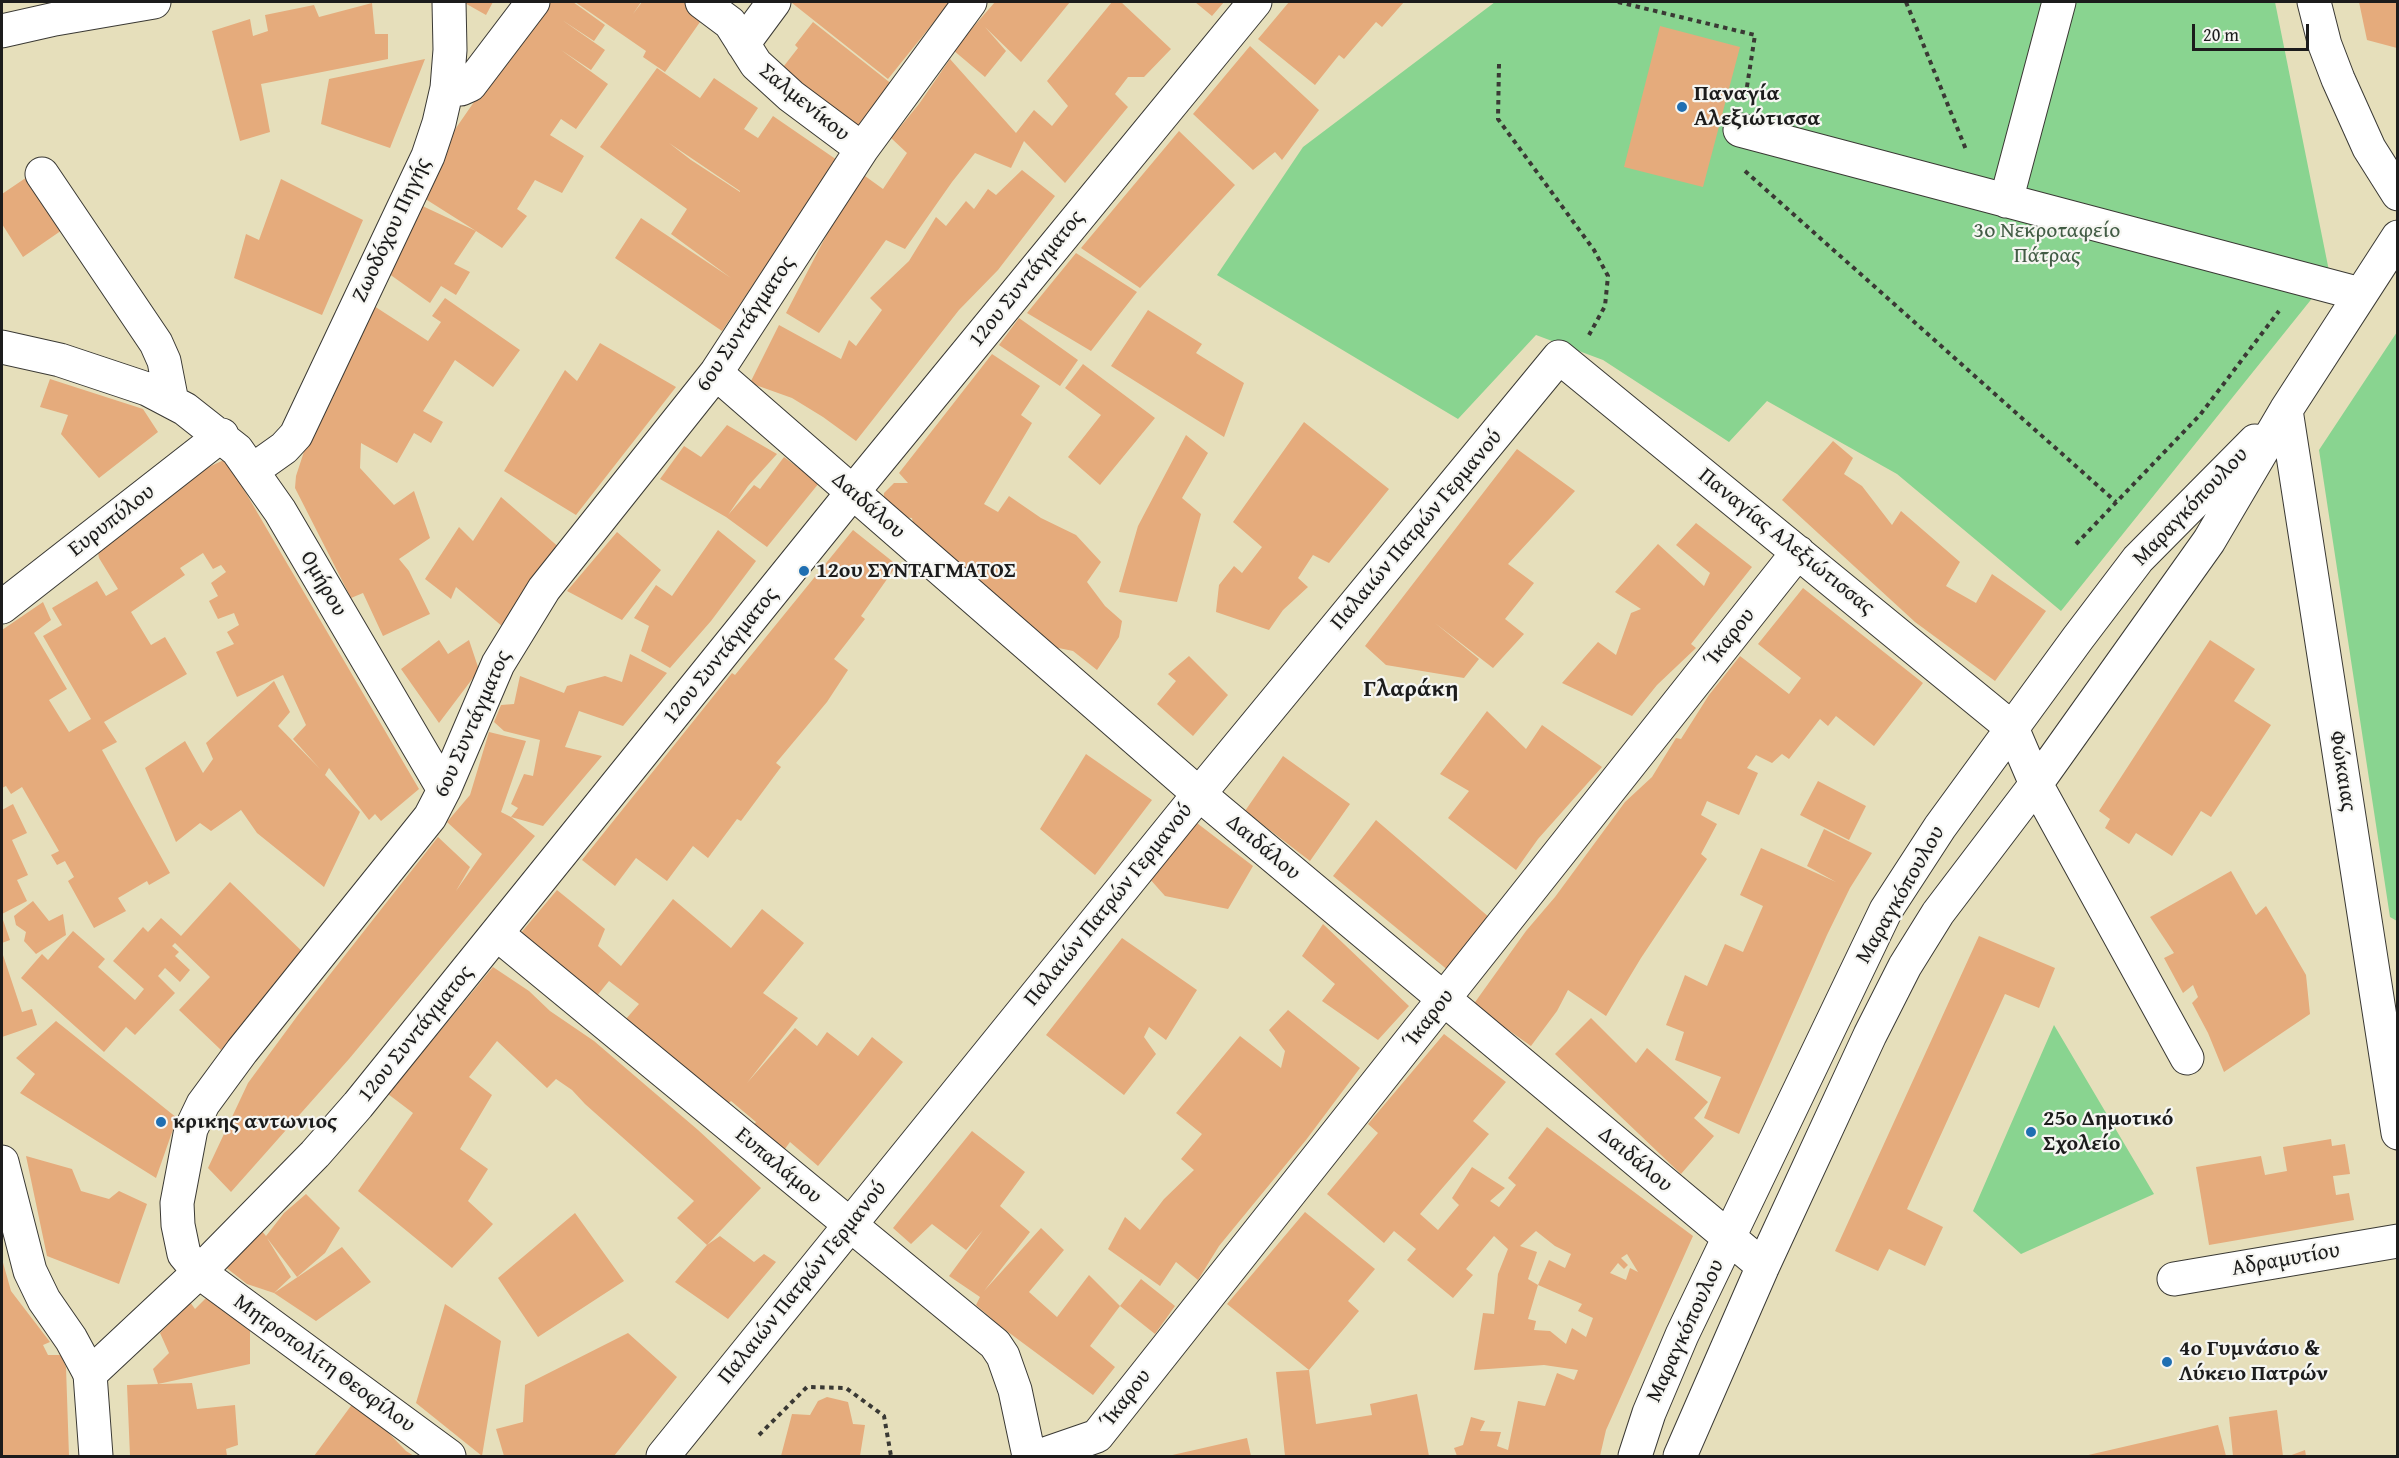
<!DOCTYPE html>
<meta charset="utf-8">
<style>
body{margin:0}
#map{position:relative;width:2399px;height:1458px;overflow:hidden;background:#e6dfbb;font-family:"Gentium Book Plus",serif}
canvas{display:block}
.frame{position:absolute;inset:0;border:3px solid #1c1c1c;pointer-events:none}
.scale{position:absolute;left:2192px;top:24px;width:117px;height:27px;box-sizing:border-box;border:3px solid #1c1c1c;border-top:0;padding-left:8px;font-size:18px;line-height:21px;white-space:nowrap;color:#1c1c1c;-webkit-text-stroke:4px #f6f6f2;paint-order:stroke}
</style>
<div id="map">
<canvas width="2399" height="1458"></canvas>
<div class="frame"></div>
<div class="scale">20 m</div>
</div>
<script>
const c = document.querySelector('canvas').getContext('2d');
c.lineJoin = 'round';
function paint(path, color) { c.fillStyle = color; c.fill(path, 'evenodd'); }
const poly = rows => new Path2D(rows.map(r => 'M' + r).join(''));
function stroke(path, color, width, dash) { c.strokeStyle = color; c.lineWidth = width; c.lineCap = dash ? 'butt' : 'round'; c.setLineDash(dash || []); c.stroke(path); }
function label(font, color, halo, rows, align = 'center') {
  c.font = font + ' "Gentium Book Plus",serif'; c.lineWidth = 4.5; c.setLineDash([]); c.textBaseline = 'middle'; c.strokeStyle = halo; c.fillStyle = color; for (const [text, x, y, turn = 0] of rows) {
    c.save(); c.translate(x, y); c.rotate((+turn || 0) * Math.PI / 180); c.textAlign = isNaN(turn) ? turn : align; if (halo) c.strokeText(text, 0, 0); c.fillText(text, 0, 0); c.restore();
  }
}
const green = poly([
 [1495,2,2275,2,2330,276,2061,611,1897,474,1767,401,1729,442,1603,360,1536,335,1458,419,1217,275,1303,147],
 [2397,332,2397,921,2390,917,2319,450],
 [2054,1025,2154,1194,2021,1254,1973,1211]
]);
const building = poly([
 [463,2,493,2,486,15],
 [543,2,573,2,605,25,594,41,562,20,605,50,591,70,561,50,608,84,576,129,561,119,550,135,584,156,562,193,535,180,517,209,527,216,502,248,476,231,454,264,470,272,456,295,441,286,430,303,385,271,416,203,476,231,416,193,456,128],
 [575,2,641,2,633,14,642,2,693,2,707,12,665,72,643,57,646,51],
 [793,2,950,2,888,79,792,3],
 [995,2,1070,2,1021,62,985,27,1006,51,985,77,953,50],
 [1112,2,1121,2,1171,49,1144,77,1128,77,1115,94,1128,107,1065,183,1024,141,1011,168,975,153,952,182,905,249,886,240,819,333,786,313,840,209,865,176,883,189,907,153,891,138,919,104,950,59,1016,133,1034,110,1052,126,1068,106,1047,81],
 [1195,2,1224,2,1212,16],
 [1289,2,1404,2,1382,27,1376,22,1344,59,1339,55,1315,85,1258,39],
 [2359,2,2397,2,2397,48,2367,40],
 [372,3,375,34,388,34,388,59,261,84,270,132,240,141,212,31,250,19,253,36,268,31,265,15,314,5,319,17],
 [813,22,893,85,856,131,780,71,798,48,795,45],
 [1660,26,1740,47,1703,187,1624,167],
 [1250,46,1319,110,1282,160,1275,152,1253,170,1193,114],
 [425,59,390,148,321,124,329,79],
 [657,68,700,98,714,78,758,108,744,129,758,138,773,116,837,160,722,331,615,258,641,218,731,278,671,234,687,209,600,147],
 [669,143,740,191,740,192,691,160],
 [1179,131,1235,185,1140,288,1081,248],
 [1022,170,1055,196,998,270,959,310,856,441,823,417,792,398,750,383,779,325,841,359,849,340,856,346,882,310,870,298,909,261,936,217,946,226,966,201,974,209,988,189,996,195],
 [30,175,65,228,23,257,2,224,2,194],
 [281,179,363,220,322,315,234,278,246,234,259,240],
 [1076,253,1137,292,1091,351,1027,313],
 [445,298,520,350,493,387,455,360,423,411,443,422,431,443,414,433,397,463,361,443,360,468,394,505,414,491,430,538,399,559,409,571,430,614,383,636,363,593,351,598,295,488,296,476,315,418,371,304,428,341,441,322,432,316],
 [1148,310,1202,344,1196,353,1244,383,1224,437,1111,366],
 [1019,318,1078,360,1060,386,999,345],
 [600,343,676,387,576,515,504,471,565,370,577,381],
 [992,354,1040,386,1021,415,1032,423,984,504,998,512,1009,496,1041,518,1076,535,1101,562,1087,582,1105,606,1122,621,1119,637,1097,670,1073,651,1044,645,914,527,912,518,901,517,883,505,884,493,894,483,908,483,899,473],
 [1083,364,1155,418,1100,485,1068,457,1101,415,1065,388],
 [50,379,143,409,158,432,99,478,61,434,68,415,40,407],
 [1304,422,1389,489,1329,563,1313,555,1298,578,1308,587,1283,610,1269,630,1216,612,1219,585,1234,566,1242,573,1262,547,1233,522],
 [727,425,777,454,748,486,728,515,754,485,760,489,784,457,819,483,767,547,726,517,660,479,684,446,701,457],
 [1186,435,1208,453,1182,498,1201,514,1177,602,1119,592,1138,526],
 [1833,441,1853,458,1844,474,1862,486,1892,525,1901,511,1960,562,1946,586,1976,603,1992,574,2046,611,1995,681,1915,622,1782,500],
 [1517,449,1575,491,1508,564,1534,583,1505,619,1524,634,1493,668,1435,623,1479,659,1464,678,1386,665,1365,646],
 [226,459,419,789,381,821,375,814,369,820,329,768,325,775,360,812,324,887,257,833,241,810,211,831,200,823,176,842,145,768,185,741,203,773,213,759,206,743,274,681,290,712,278,726,320,769,293,739,306,725,283,675,237,697,216,652,234,644,227,632,239,625,234,613,218,619,209,601,218,596,211,583,226,572,221,565,213,569,203,553,180,568,185,575,131,612,151,645,165,637,187,674,104,722,117,742,102,750,170,873,149,885,147,881,118,898,126,911,94,928,68,881,74,877,65,861,57,865,51,855,59,851,22,787,11,794,6,786,2,788,2,630,43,602,51,620,34,633,67,689,49,700,69,732,91,719,43,636,62,625,52,608,97,581,106,596,118,589,99,558,97,547,198,472],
 [501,497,561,549,503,627,456,587,451,599,425,579,459,527,473,541],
 [1696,523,1752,567,1691,644,1696,648,1657,685,1632,716,1562,683,1598,642,1616,655,1631,613,1641,609,1615,592,1658,544,1704,586,1710,573,1676,545],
 [718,530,756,561,711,621,670,668,641,651,649,626,634,618,656,585,672,596],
 [853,530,897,565,861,616,865,619,834,659,848,670,827,702,776,763,781,767,741,821,737,819,708,858,693,846,667,881,636,858,615,886,582,860,732,673,735,675],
 [617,532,661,570,622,620,567,591],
 [1803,588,1923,683,1874,746,1836,716,1828,726,1820,719,1789,759,1782,754,1772,763,1756,755,1747,768,1758,773,1739,815,1707,801,1701,815,1717,824,1701,854,1707,859,1641,958,1606,1016,1568,990,1557,1011,1531,1046,1473,1005,1526,931,1555,897,1625,802,1652,777,1676,738,1681,739,1709,695,1740,656,1789,694,1801,678,1758,644],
 [439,640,448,654,469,640,479,670,439,723,401,669],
 [2210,640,2255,669,2234,701,2271,725,2211,817,2201,811,2172,856,2136,833,2129,844,2105,828,2110,819,2099,811],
 [630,654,667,673,623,726,579,711,565,747,602,756,543,826,511,817,535,836,349,1059,231,1192,208,1168,248,1083,298,1015,438,837,470,867,456,891,482,854,447,822,470,795,489,732,526,741,501,812,511,817,518,808,511,804,524,774,533,776,540,740,504,731,494,722,501,705,514,704,520,676,564,693,567,686,605,676,622,682],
 [1189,656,1228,695,1193,736,1157,704,1176,681,1168,674],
 [1487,711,1526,749,1542,725,1602,767,1538,839,1516,870,1448,818,1469,791,1440,774],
 [1086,754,1152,800,1095,875,1040,829],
 [1283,756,1350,804,1310,861,1245,811],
 [1818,781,1866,806,1849,840,1800,815],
 [13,804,27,833,12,840,28,875,17,880,27,901,2,914,2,810],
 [1193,820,1253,866,1228,909,1165,896,1149,878],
 [1376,820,1490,918,1449,971,1333,876],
 [1824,829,1872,853,1850,888,1827,935,1739,1134,1704,1118,1721,1077,1675,1060,1684,1032,1666,1025,1685,975,1707,986,1725,944,1743,952,1763,906,1740,895,1761,848,1836,882,1807,866],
 [2231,871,2256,915,2266,906,2306,975,2310,1014,2224,1072,2208,1033,2192,1003,2198,997,2193,985,2183,993,2164,958,2174,953,2150,917],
 [230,882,308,957,221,1050,179,1010,210,977,175,943,172,946,179,952,175,956,190,970,180,982,165,968,158,976,175,993,135,1035,126,1027,104,1052,21,978,42,954,48,960,73,931,105,959,98,967,135,1000,144,989,113,961,143,927,148,932,161,918,181,936],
 [557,890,605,929,598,946,621,966,673,899,731,948,762,909,804,943,763,993,798,1018,747,1083,795,1028,817,1046,827,1032,858,1056,872,1037,903,1062,818,1166,790,1142,782,1153,751,1128,756,1122,731,1101,723,1108,619,1027,639,1004,609,981,596,997,520,934],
 [33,901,49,921,63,914,66,935,36,954,24,941,26,932,16,925,14,916],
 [2,917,10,940,2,943],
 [1323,924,1409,1006,1378,1040,1322,1001,1335,984,1302,956],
 [1979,936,2055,968,2039,1008,2005,994,1907,1209,1943,1227,1925,1266,1889,1249,1878,1271,1835,1251],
 [1122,938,1197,990,1166,1040,1149,1027,1144,1037,1156,1054,1124,1095,1046,1035],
 [2,952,22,1012,32,1009,37,1025,2,1037],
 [493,967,529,991,550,1011,594,1041,698,1130,761,1188,707,1245,720,1236,754,1262,764,1254,776,1262,728,1319,675,1282,707,1245,677,1218,694,1201,585,1104,572,1090,556,1079,547,1088,497,1041,469,1077,492,1095,460,1149,488,1169,468,1201,493,1224,452,1268,358,1191,413,1113,388,1094],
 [1288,1010,1360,1068,1306,1140,1219,1246,1198,1280,1176,1262,1160,1286,1108,1249,1125,1217,1140,1230,1164,1199,1194,1170,1181,1159,1202,1134,1176,1113,1240,1036,1281,1068,1285,1051,1269,1030],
 [1591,1018,1636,1063,1647,1048,1708,1102,1694,1118,1714,1136,1681,1174,1555,1054],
 [56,1021,177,1118,156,1178,20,1093,35,1074,16,1058],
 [1444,1034,1506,1082,1473,1121,1489,1134,1420,1214,1438,1230,1459,1205,1452,1198,1472,1167,1505,1188,1490,1201,1499,1207,1516,1185,1508,1178,1547,1127,1693,1236,1606,1430,1600,1456,1457,1456,1454,1448,1463,1445,1471,1417,1485,1421,1480,1431,1501,1432,1497,1446,1508,1450,1518,1401,1545,1406,1557,1373,1574,1380,1578,1370,1544,1365,1474,1370,1483,1313,1494,1314,1498,1274,1508,1249,1494,1236,1466,1269,1473,1275,1453,1298,1407,1260,1416,1249,1394,1231,1384,1243,1327,1194,1378,1133,1368,1124],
 [1536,1231,1555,1246,1571,1254,1565,1268,1549,1260,1538,1285,1582,1304,1578,1311,1593,1318,1586,1337,1572,1328,1566,1344,1550,1331,1534,1330,1536,1321,1528,1319,1538,1285,1528,1279,1537,1252,1520,1246],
 [1627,1254,1638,1272,1630,1268,1626,1280,1610,1273,1618,1263,1624,1269,1628,1265,1621,1258],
 [972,1131,1025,1172,1000,1206,1030,1232,984,1291,1041,1228,1064,1250,1029,1292,1057,1317,1089,1275,1120,1306,1090,1346,1115,1367,1093,1395,1000,1326,976,1305,980,1297,949,1276,983,1230,966,1250,932,1224,911,1244,893,1228],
 [2331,1139,2332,1146,2345,1144,2350,1174,2333,1176,2336,1195,2349,1193,2354,1220,2209,1245,2196,1167,2261,1156,2265,1175,2287,1171,2283,1147],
 [26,1156,72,1169,81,1191,109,1199,119,1191,147,1204,119,1284,47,1256],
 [306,1194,340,1228,325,1253,297,1277,267,1238,291,1277,274,1293,342,1247,371,1282,316,1321,274,1293,247,1284,224,1266,260,1229,266,1236,284,1213],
 [1305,1212,1375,1269,1348,1301,1359,1311,1309,1370,1227,1304],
 [575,1213,624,1281,538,1337,498,1278],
 [2,1259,11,1291,50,1342,43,1345,48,1355,61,1355,66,1367,69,1456,2,1456],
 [1141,1279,1175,1306,1155,1334,1120,1306],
 [207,1297,250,1331,250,1364,158,1384,153,1369,169,1353,160,1333,190,1302,195,1309],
 [445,1304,501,1341,482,1456,416,1403],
 [628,1333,677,1377,614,1456,504,1456,496,1429,523,1422,525,1385],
 [1309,1370,1316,1424,1372,1415,1370,1404,1417,1394,1429,1456,1285,1456,1276,1372],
 [192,1383,197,1409,235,1405,238,1445,226,1449,227,1456,130,1456,127,1385],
 [827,1397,848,1402,853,1424,865,1425,860,1456,781,1456,792,1414,810,1415,818,1401],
 [356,1399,406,1451,414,1456,314,1456],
 [2277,1410,2283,1456,2233,1456,2229,1417],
 [2218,1425,2226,1456,2084,1456],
 [1247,1438,1251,1456,1168,1456],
 [2305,1450,2306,1456,2289,1456]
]);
const path = poly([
 [1618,2,1755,35,1746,93],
 [1906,2,1967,152],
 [1499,64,1498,119,1594,250,1608,276,1605,306,1589,335],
 [1745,171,2116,502],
 [2076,544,2200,415,2279,311],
 [759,1435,807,1387,846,1388,884,1416,891,1456]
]);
const minor = poly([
 [702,2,730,23,756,64,791,96,862,149],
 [2314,2,2325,45,2338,79,2369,148,2398,194],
 [2,31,55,19,154,2],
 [743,44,774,2],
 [447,88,461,89,470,85,533,2],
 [1740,130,2360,294],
 [42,174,156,343,164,361,172,402],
 [2006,201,2059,2],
 [2,347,60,360,147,389,185,409,237,450,280,511,444,790],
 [716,373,1199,794,1763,1266],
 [2286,410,2398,1133],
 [253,470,284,448,296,435,428,156,439,123,447,88,450,50,449,2],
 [2,607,222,435],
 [497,934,995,1344,1003,1356,1015,1390,1029,1456],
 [2,1162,30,1271,44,1300,71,1339,90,1374],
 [2174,1279,2398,1241],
 [449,1456,199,1272,184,1254,178,1225,177,1203,191,1129,203,1104,242,1051,430,817,444,790,498,664,544,589,716,373,862,149,970,2],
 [663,1456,1199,794,1559,357,2012,728,2036,784,2187,1058],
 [1039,1456,1097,1436,1798,552],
 [1635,1456,1649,1413,1682,1335,1886,910,1940,827,2078,638,2138,559,2255,441],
 [1680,1456,1763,1266,1870,1035,1905,966,1938,913,2036,784,2209,541,2286,410,2398,237]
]);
const major = poly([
 [96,1456,90,1374,199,1272,315,1154,358,1105,852,493,1255,2]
]);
const markers = [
 [1682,107,6,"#1f6fb2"],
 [804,571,6,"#1f6fb2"],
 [161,1122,6,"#1f6fb2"],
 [2031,1132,6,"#1f6fb2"],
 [2167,1362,6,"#1f6fb2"]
];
const poiNames = [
 ["Παναγία",1694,94],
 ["Αλεξιώτισσα",1694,119],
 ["12ου ΣΥΝΤΑΓΜΑΤΟΣ",816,571],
 ["25ο Δημοτικό",2043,1119],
 ["Σχολείο",2043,1144],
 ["κρικης αντωνιος",173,1122],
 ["4ο Γυμνάσιο &",2179,1349],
 ["Λύκειο Πατρών",2179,1374]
];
const streetNames = [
 ["Σαλμενίκου",804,103,39],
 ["Ζωοδόχου Πηγής",392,230,-65],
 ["12ου Συντάγματος",1027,279,-51],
 ["6ου Συντάγματος",746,324,-56],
 ["Δαιδάλου",868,506,41],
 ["Μαραγκόπουλου",2191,507,-46],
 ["Ευρυπύλου",112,521,-38],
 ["Παλαιών Πατρών Γερμανού",1417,530,-50],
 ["Παναγίας Αλεξιώτισσας",1786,542,39],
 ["Ομήρου",323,584,60],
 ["Ίκαρου",1730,638,-52],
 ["12ου Συντάγματος",721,656,-51],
 ["6ου Συντάγματος",473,724,-66],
 ["Φώκαιας",2342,771,81],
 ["Δαιδάλου",1263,848,40],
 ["Μαραγκόπουλου",1901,895,-60],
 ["Παλαιών Πατρών Γερμανού",1109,905,-51],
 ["Ίκαρου",1429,1019,-52],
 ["12ου Συντάγματος",416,1034,-51],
 ["Δαιδάλου",1635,1160,40],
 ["Ευπαλάμου",778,1166,40],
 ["Αδραμυτίου",2286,1260,-10],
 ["Παλαιών Πατρών Γερμανού",803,1283,-51],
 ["Μαραγκόπουλου",1686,1331,-65],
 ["Μητροπολίτη Θεοφίλου",324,1364,36],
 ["Ίκαρου",1126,1399,-52]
];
const parkNames = [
 ["3o Νεκροταφείο",2047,231],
 ["Πάτρας",2047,256]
];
const neighbourhoodNames = [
 ["Γλαράκη",1411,690]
];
paint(green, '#89d490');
paint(building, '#e5ab7c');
stroke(minor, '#3a3934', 35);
stroke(major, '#3a3934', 35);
stroke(path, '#3a3934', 4, [4.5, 4.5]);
stroke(minor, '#fff', 33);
stroke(major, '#fff', 33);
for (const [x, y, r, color] of markers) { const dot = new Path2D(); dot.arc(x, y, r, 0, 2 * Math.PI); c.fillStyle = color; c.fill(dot); stroke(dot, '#f6f6f2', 2); }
label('bold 22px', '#1c1c1c', '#f6f6f2', poiNames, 'left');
label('22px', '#1c1c1c', '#f6f6f2', streetNames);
label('22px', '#425c45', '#f6f6f2', parkNames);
label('bold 24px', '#1c1c1c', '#f6f6f2', neighbourhoodNames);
</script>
